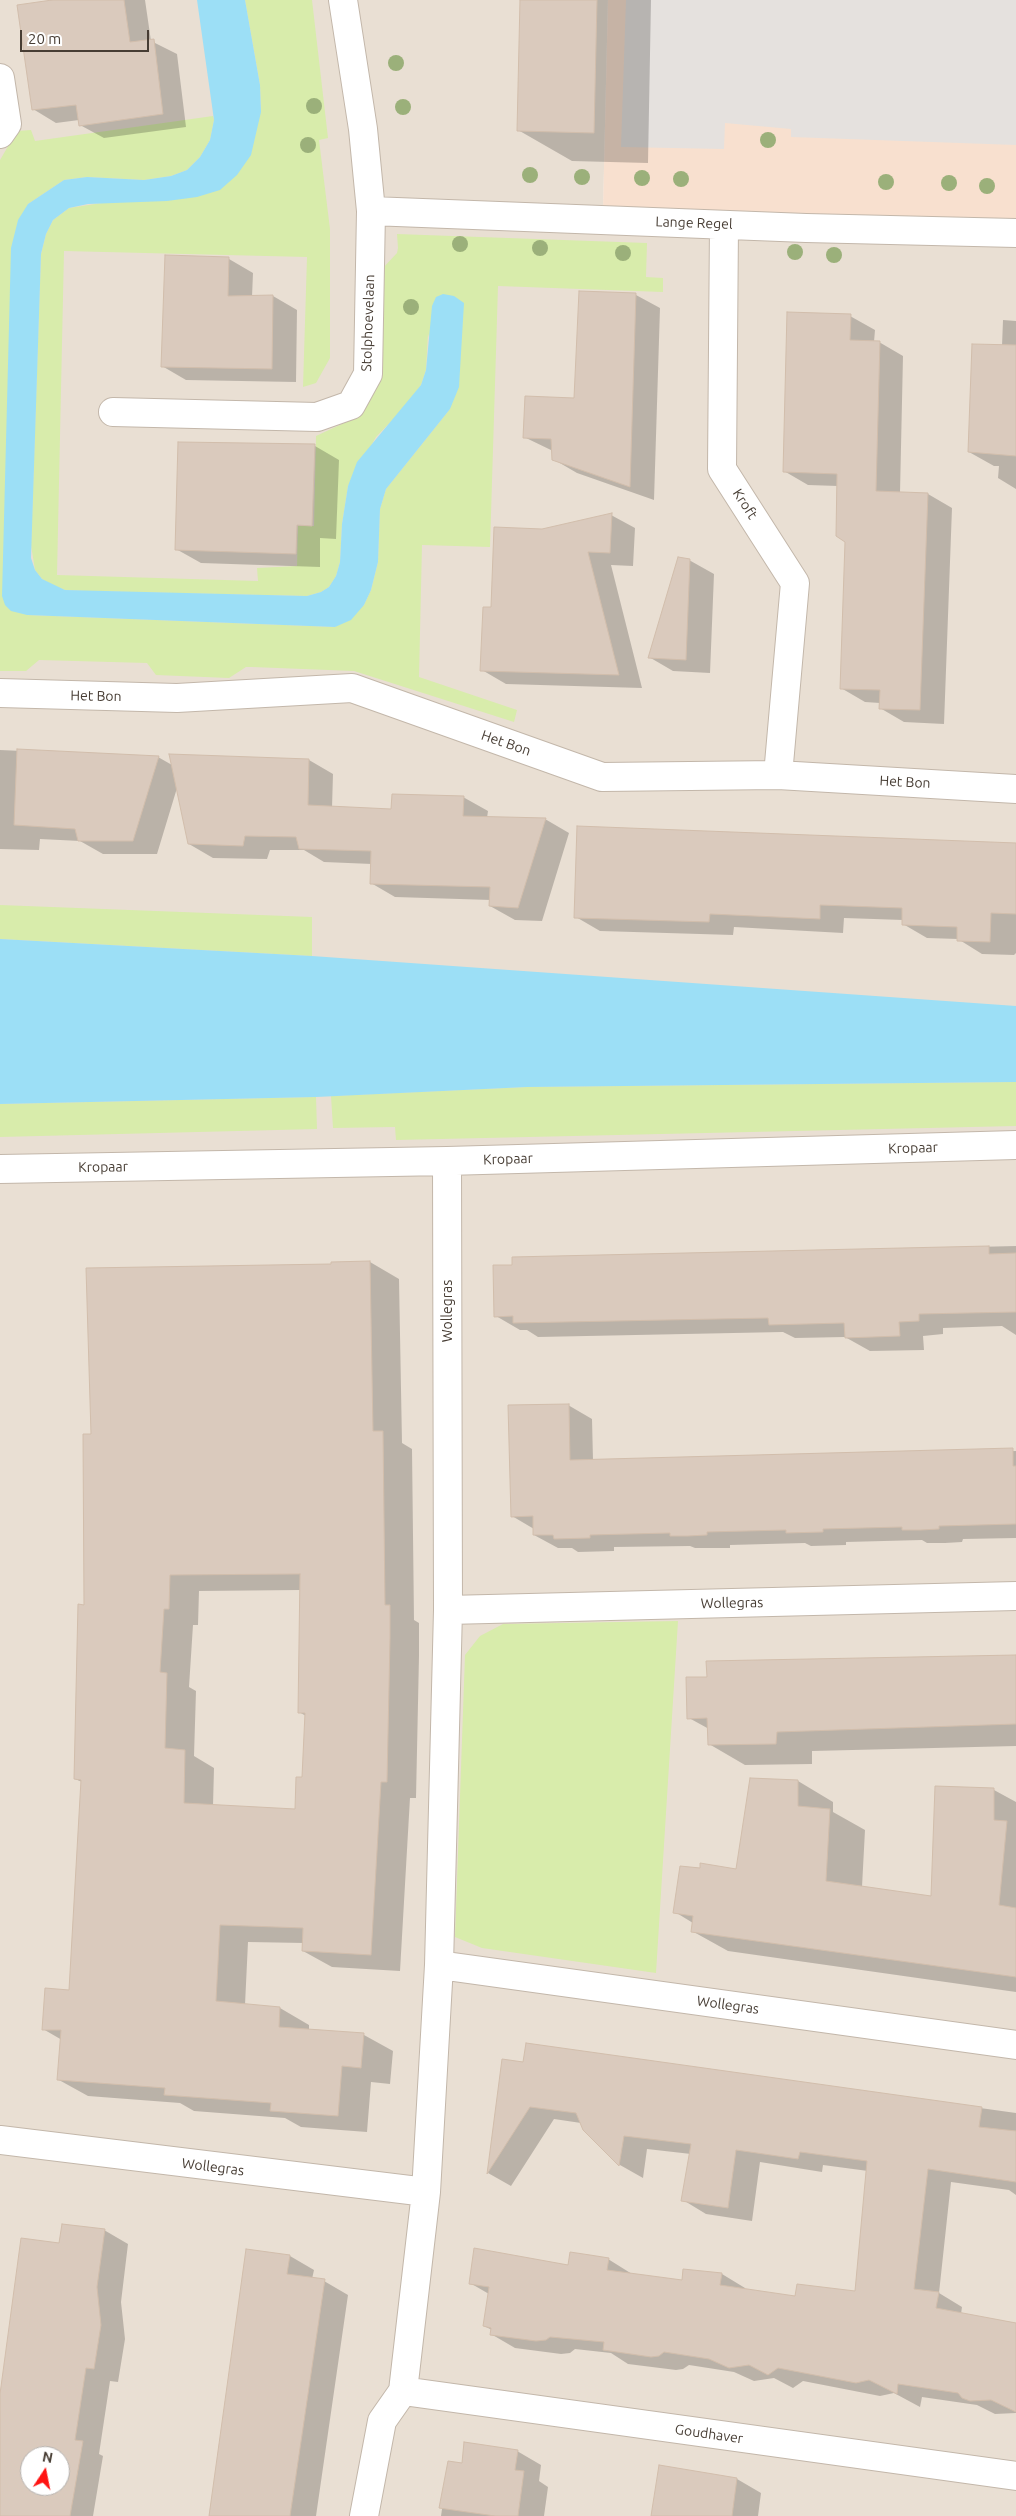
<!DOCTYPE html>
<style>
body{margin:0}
#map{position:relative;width:1016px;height:2516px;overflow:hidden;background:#f4eee5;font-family:Ubuntu,sans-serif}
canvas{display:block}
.north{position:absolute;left:20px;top:2446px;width:50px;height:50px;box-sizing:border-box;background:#fff;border:1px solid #b5b1ae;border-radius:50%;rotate:11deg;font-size:14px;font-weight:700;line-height:20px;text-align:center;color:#473d34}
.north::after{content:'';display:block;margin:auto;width:18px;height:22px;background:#ff1312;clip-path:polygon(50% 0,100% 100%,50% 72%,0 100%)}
.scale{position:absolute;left:20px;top:30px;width:129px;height:22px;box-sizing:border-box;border:2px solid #473d34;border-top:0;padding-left:6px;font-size:15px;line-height:18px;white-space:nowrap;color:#473d34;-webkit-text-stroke:4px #fff;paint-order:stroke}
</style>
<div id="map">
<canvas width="1016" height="2516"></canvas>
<div class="north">N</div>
<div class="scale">20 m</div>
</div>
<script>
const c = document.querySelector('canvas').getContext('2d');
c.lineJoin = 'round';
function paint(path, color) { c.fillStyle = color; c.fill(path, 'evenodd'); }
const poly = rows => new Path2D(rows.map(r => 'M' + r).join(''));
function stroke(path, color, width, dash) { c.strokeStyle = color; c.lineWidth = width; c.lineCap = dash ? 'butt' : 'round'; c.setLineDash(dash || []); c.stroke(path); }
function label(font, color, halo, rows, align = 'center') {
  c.font = font + ' Ubuntu,sans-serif'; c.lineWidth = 4; c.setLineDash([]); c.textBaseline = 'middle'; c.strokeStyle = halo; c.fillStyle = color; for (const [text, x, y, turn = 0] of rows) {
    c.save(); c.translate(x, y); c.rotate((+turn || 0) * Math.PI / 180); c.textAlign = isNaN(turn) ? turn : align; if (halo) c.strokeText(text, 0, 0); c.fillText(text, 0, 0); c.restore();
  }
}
const residential = poly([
 [0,0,608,0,603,210,1016,228,1016,2516,0,2516],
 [30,2456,60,2456,60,2486,30,2486]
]);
const commercial = poly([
 [608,0,1016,0,1016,228,603,210]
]);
const green = poly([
 [245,0,312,0,328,138,319,140,330,229,330,358,316,383,303,387,307,257,64,251,57,575,258,581,257,568,297,566,298,526,314,526,316,436,344,423,364,404,382,269,397,253,398,248,397,234,647,243,646,277,663,278,663,292,498,286,490,547,422,545,419,677,517,710,514,722,354,671,252,667,246,667,229,678,156,675,147,663,39,660,26,671,0,671,0,160,17,131,31,130,35,141,213,116,214,120,210,140,200,157,187,170,171,176,144,180,87,177,64,180,28,204,27,615,335,627,364,605,371,590,378,562,380,509,386,489,450,409,428,334,426,370,421,385,404,408,376,437,348,486,342,524,340,562,336,576,329,587,321,592,307,596,85,591,65,590,52,585,42,579,35,570,31,545,41,254,46,234,53,220,69,208,115,201,167,201,261,112,260,85],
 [0,905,312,917,312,956,0,939],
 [1016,1082,1016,1126,396,1140,395,1127,333,1128,331,1096,527,1087],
 [316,1097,317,1129,0,1137,0,1104],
 [678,1621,656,1973,482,1948,455,1937,465,1655,480,1636,503,1624]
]);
const parking = poly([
 [626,0,1016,0,1016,145,791,137,791,129,725,123,724,149,621,147]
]);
const water = poly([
 [197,0,245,0,260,85,261,112,251,155,237,175,220,190,197,197,167,201,88,204,69,208,53,220,46,234,41,254,31,558,35,570,42,579,65,590,307,596,321,592,329,587,336,576,340,562,342,524,348,486,357,462,421,385,426,370,432,306,436,297,443,294,454,296,464,303,459,387,450,409,386,489,380,509,378,562,371,590,364,605,351,620,335,627,27,615,11,611,5,605,2,596,11,248,18,220,28,204,64,180,87,177,144,180,171,176,187,170,200,157,210,140,214,120],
 [0,939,312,956,1016,1006,1016,1082,527,1087,316,1097,0,1104]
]);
const shadow = poly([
 [50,0,145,0,151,41,177,54,186,127,104,138,80,125,79,120,56,123,33,109],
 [521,0,651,0,648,163,572,161,518,130],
 [229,259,253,273,252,297,273,296,297,310,296,382,186,380,162,366],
 [636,295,660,308,654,500,577,473,553,459,553,451,524,437,575,400],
 [850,316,875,330,874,342,879,342,903,356,900,493,928,494,952,508,944,724,904,722,880,708,880,703,865,702,841,688,847,541,838,486,808,485,784,471],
 [1003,320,1016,321,1016,489,998,478,999,466,994,466,969,452,1002,346],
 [315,446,339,460,336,539,320,538,320,567,201,563,176,549],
 [611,515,635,528,633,566,611,565,642,688,506,684,482,670,542,531],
 [689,560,714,574,710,673,673,671,649,657],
 [0,750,158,757,172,765,170,756,309,760,333,774,332,808,393,810,463,797,488,811,487,818,545,819,569,833,542,921,515,920,490,906,491,900,395,897,371,883,372,864,324,862,304,850,270,850,267,859,213,858,189,844,177,788,157,854,103,854,80,841,40,839,39,850,0,849],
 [1016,843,1016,953,1014,955,982,954,958,939,927,938,903,924,903,920,844,918,843,933,734,927,733,935,600,931,576,917],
 [1016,1246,1016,1335,1002,1326,943,1328,943,1334,923,1336,924,1350,870,1351,845,1337,795,1338,783,1332,538,1337,527,1330,520,1330,496,1316,513,1266,513,1258],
 [370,1262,399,1279,402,1443,412,1449,414,1620,419,1623,419,1656,416,1798,410,1798,400,1971,332,1967,303,1951,304,1943,248,1942,245,2005,280,2008,309,2025,309,2030,364,2035,393,2051,390,2084,371,2082,367,2132,301,2127,285,2118,194,2111,180,2103,88,2096,59,2080,62,2040,43,2029,70,1991,82,1782,75,1779,85,1606,92,1435,332,1265],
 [301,1590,299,1712,306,1716,304,1778,296,1810,213,1806,214,1768,194,1756,196,1691,189,1687,193,1625,198,1625,199,1591],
 [568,1405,592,1419,593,1460,1016,1451,1016,1538,963,1539,962,1542,945,1543,927,1543,922,1540,846,1542,846,1545,811,1546,805,1543,730,1545,730,1548,695,1548,690,1546,614,1547,614,1551,578,1552,572,1548,558,1548,534,1535,534,1529,512,1516],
 [1016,1656,1016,1746,812,1751,812,1764,745,1765,709,1744,709,1729,689,1718],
 [798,1781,833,1802,833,1812,865,1830,862,1887,932,1897,994,1790,1016,1802,1016,1992,728,1951,692,1931,693,1923,675,1912,737,1870],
 [527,2045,1016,2113,1016,2195,1009,2190,951,2182,939,2293,962,2307,961,2314,1016,2323,1016,2413,995,2414,977,2405,922,2397,920,2407,894,2393,880,2396,803,2381,793,2388,774,2378,754,2381,734,2372,689,2365,683,2369,676,2370,628,2364,611,2353,575,2349,570,2353,561,2354,515,2348,491,2334,492,2330,484,2326,489,2294,470,2283,608,2259,632,2274,683,2281,722,2274,745,2288,745,2290,796,2298,856,2292,868,2171,823,2165,822,2172,760,2162,752,2221,706,2214,683,2200,691,2154,647,2149,643,2178,620,2165,584,2130,581,2123,554,2119,511,2186,488,2173,503,2060,524,2064],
 [104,2230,128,2244,121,2302,125,2339,118,2382,110,2381,99,2454,103,2456,93,2516,0,2516,0,2399,60,2245],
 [30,2456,60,2456,60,2486,30,2486],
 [290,2256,314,2270,312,2279,324,2281,348,2295,316,2516,209,2516],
 [517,2451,541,2465,539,2481,548,2487,544,2516,441,2516,449,2462,463,2464],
 [660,2467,737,2479,761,2493,758,2516,652,2516]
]);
const building = poly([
 [52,0,124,0,130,42,154,39,163,114,79,126,76,105,32,110,17,5,52,0],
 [520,0,597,0,594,133,517,131,520,0],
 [165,255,229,257,228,296,273,295,272,369,161,367,165,255],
 [579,291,636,293,630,487,552,460,551,439,523,438,525,396,574,398,579,291],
 [787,312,851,314,850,340,880,341,876,491,928,493,920,710,879,709,880,690,840,689,845,542,836,536,837,474,783,472,787,312],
 [972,344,1016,345,1016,456,968,452,972,344],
 [178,442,315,444,312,526,297,525,296,554,175,550,178,442],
 [612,513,610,553,588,552,619,675,480,671,483,607,491,607,494,527,542,529,612,513],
 [678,557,690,559,686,660,648,658,678,557],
 [17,749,159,756,133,841,78,841,75,829,14,825,17,749],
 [169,754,309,759,308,805,391,809,392,794,464,796,463,816,546,818,518,908,489,906,490,887,370,884,371,851,299,849,296,837,245,836,243,846,188,844,169,754],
 [577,826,1016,843,1016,914,991,913,990,942,957,941,957,927,902,925,902,908,820,905,820,919,710,914,709,922,574,918,577,826],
 [989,1246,989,1254,1016,1253,1016,1312,919,1314,919,1321,899,1322,900,1336,845,1338,844,1323,769,1325,768,1318,513,1323,513,1316,494,1317,493,1265,512,1265,512,1257,989,1246],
 [370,1261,373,1431,383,1431,385,1605,390,1605,390,1639,387,1782,381,1782,371,1955,302,1951,303,1928,220,1925,216,2001,280,2007,279,2027,364,2033,361,2068,342,2066,338,2116,270,2111,271,2103,164,2095,165,2088,57,2080,61,2030,42,2030,45,1988,69,1990,81,1780,74,1779,78,1604,84,1605,83,1434,91,1434,86,1268,331,1264,331,1262,370,1261],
 [300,1574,298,1713,305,1713,302,1777,296,1777,295,1809,184,1803,185,1750,165,1748,167,1673,160,1672,164,1609,169,1609,170,1575,300,1574],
 [569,1404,570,1460,1013,1448,1013,1466,1016,1466,1016,1524,939,1526,939,1529,921,1530,902,1530,902,1527,823,1529,823,1532,786,1533,786,1530,707,1532,707,1535,688,1536,670,1536,670,1533,590,1535,590,1538,554,1539,553,1535,533,1535,533,1516,511,1517,508,1405,569,1404],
 [1016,1655,1016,1724,777,1732,776,1744,708,1745,707,1718,687,1719,686,1677,707,1677,706,1661,1016,1655],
 [750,1778,798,1780,798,1806,830,1809,826,1881,931,1896,935,1786,994,1788,994,1820,1007,1821,999,1905,1016,1908,1016,1977,691,1932,693,1916,673,1913,680,1866,700,1868,700,1863,736,1869,750,1778],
 [526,2043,982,2107,979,2127,1016,2131,1016,2182,928,2169,914,2289,939,2292,936,2308,1016,2323,1016,2412,991,2400,970,2401,962,2398,958,2393,898,2384,897,2394,869,2380,856,2383,778,2368,768,2375,749,2365,729,2368,709,2359,664,2352,659,2356,651,2357,603,2350,604,2342,550,2337,546,2340,536,2341,490,2335,491,2328,483,2326,489,2287,469,2284,474,2248,568,2265,570,2252,590,2255,609,2258,607,2270,682,2280,683,2269,722,2273,720,2285,795,2296,797,2284,855,2291,867,2161,800,2152,798,2159,736,2150,728,2208,681,2201,691,2144,624,2136,619,2166,583,2130,576,2113,530,2107,487,2174,502,2059,523,2062,526,2043],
 [62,2224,105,2229,97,2287,101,2325,94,2369,86,2368,75,2440,83,2441,70,2516,0,2516,0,2394,21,2238,59,2243,62,2224],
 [30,2456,60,2456,60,2486,30,2486,30,2456],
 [246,2249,290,2255,287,2274,325,2279,290,2516,209,2516,246,2249],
 [464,2442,518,2450,515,2470,524,2471,518,2516,495,2516,439,2508,448,2461,462,2463,464,2442],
 [659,2465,737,2478,732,2516,651,2516,659,2465]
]);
const street = poly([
 [0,78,7,124,0,134],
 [371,211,806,228,1016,233],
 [724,225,722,469,795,583,778,775],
 [113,412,317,417,351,405,368,374,371,211,363,129,343,0],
 [0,693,177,698,352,688,602,777,778,775,1016,789],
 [0,1169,447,1161,1016,1145],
 [448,1610,1016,1596],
 [439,1965,1016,2045],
 [0,2140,426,2192],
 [403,2391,1016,2476],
 [364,2516,382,2421,403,2391,426,2192,439,1965,448,1610,447,1161]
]);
const trees = [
 [396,63],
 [314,106],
 [403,107],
 [768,140],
 [308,145],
 [530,175],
 [582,177],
 [642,178],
 [681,179],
 [886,182],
 [949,183],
 [987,186],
 [460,244],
 [540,248],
 [795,252],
 [623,253],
 [834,255],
 [411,307]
];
const streetNames = [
 ["Lange Regel",694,223,2],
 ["Stolphoevelaan",368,323,-88],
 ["Kroft",745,504,57],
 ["Het Bon",96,696,1],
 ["Het Bon",506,743,19],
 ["Het Bon",905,782,3],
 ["Kropaar",913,1148,-2],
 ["Kropaar",508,1159,-2],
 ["Kropaar",103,1167,-1],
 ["Wollegras",447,1311,-90],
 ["Wollegras",732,1603,-1],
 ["Wollegras",728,2005,8],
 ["Wollegras",213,2167,7],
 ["Goudhaver",709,2434,8]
];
paint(residential, '#e9dfd3');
paint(commercial, '#f8e0cf');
paint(green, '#d8ecab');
paint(parking, '#e5e1de');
paint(water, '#9cdff6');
paint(shadow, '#0003');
paint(building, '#dacabd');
stroke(building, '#d2beac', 1);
stroke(street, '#c3b7aa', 30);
stroke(street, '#fff', 28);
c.fillStyle = '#9bb07a';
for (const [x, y] of trees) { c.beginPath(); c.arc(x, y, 8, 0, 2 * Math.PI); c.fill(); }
label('14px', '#473d34', '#fff', streetNames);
</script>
